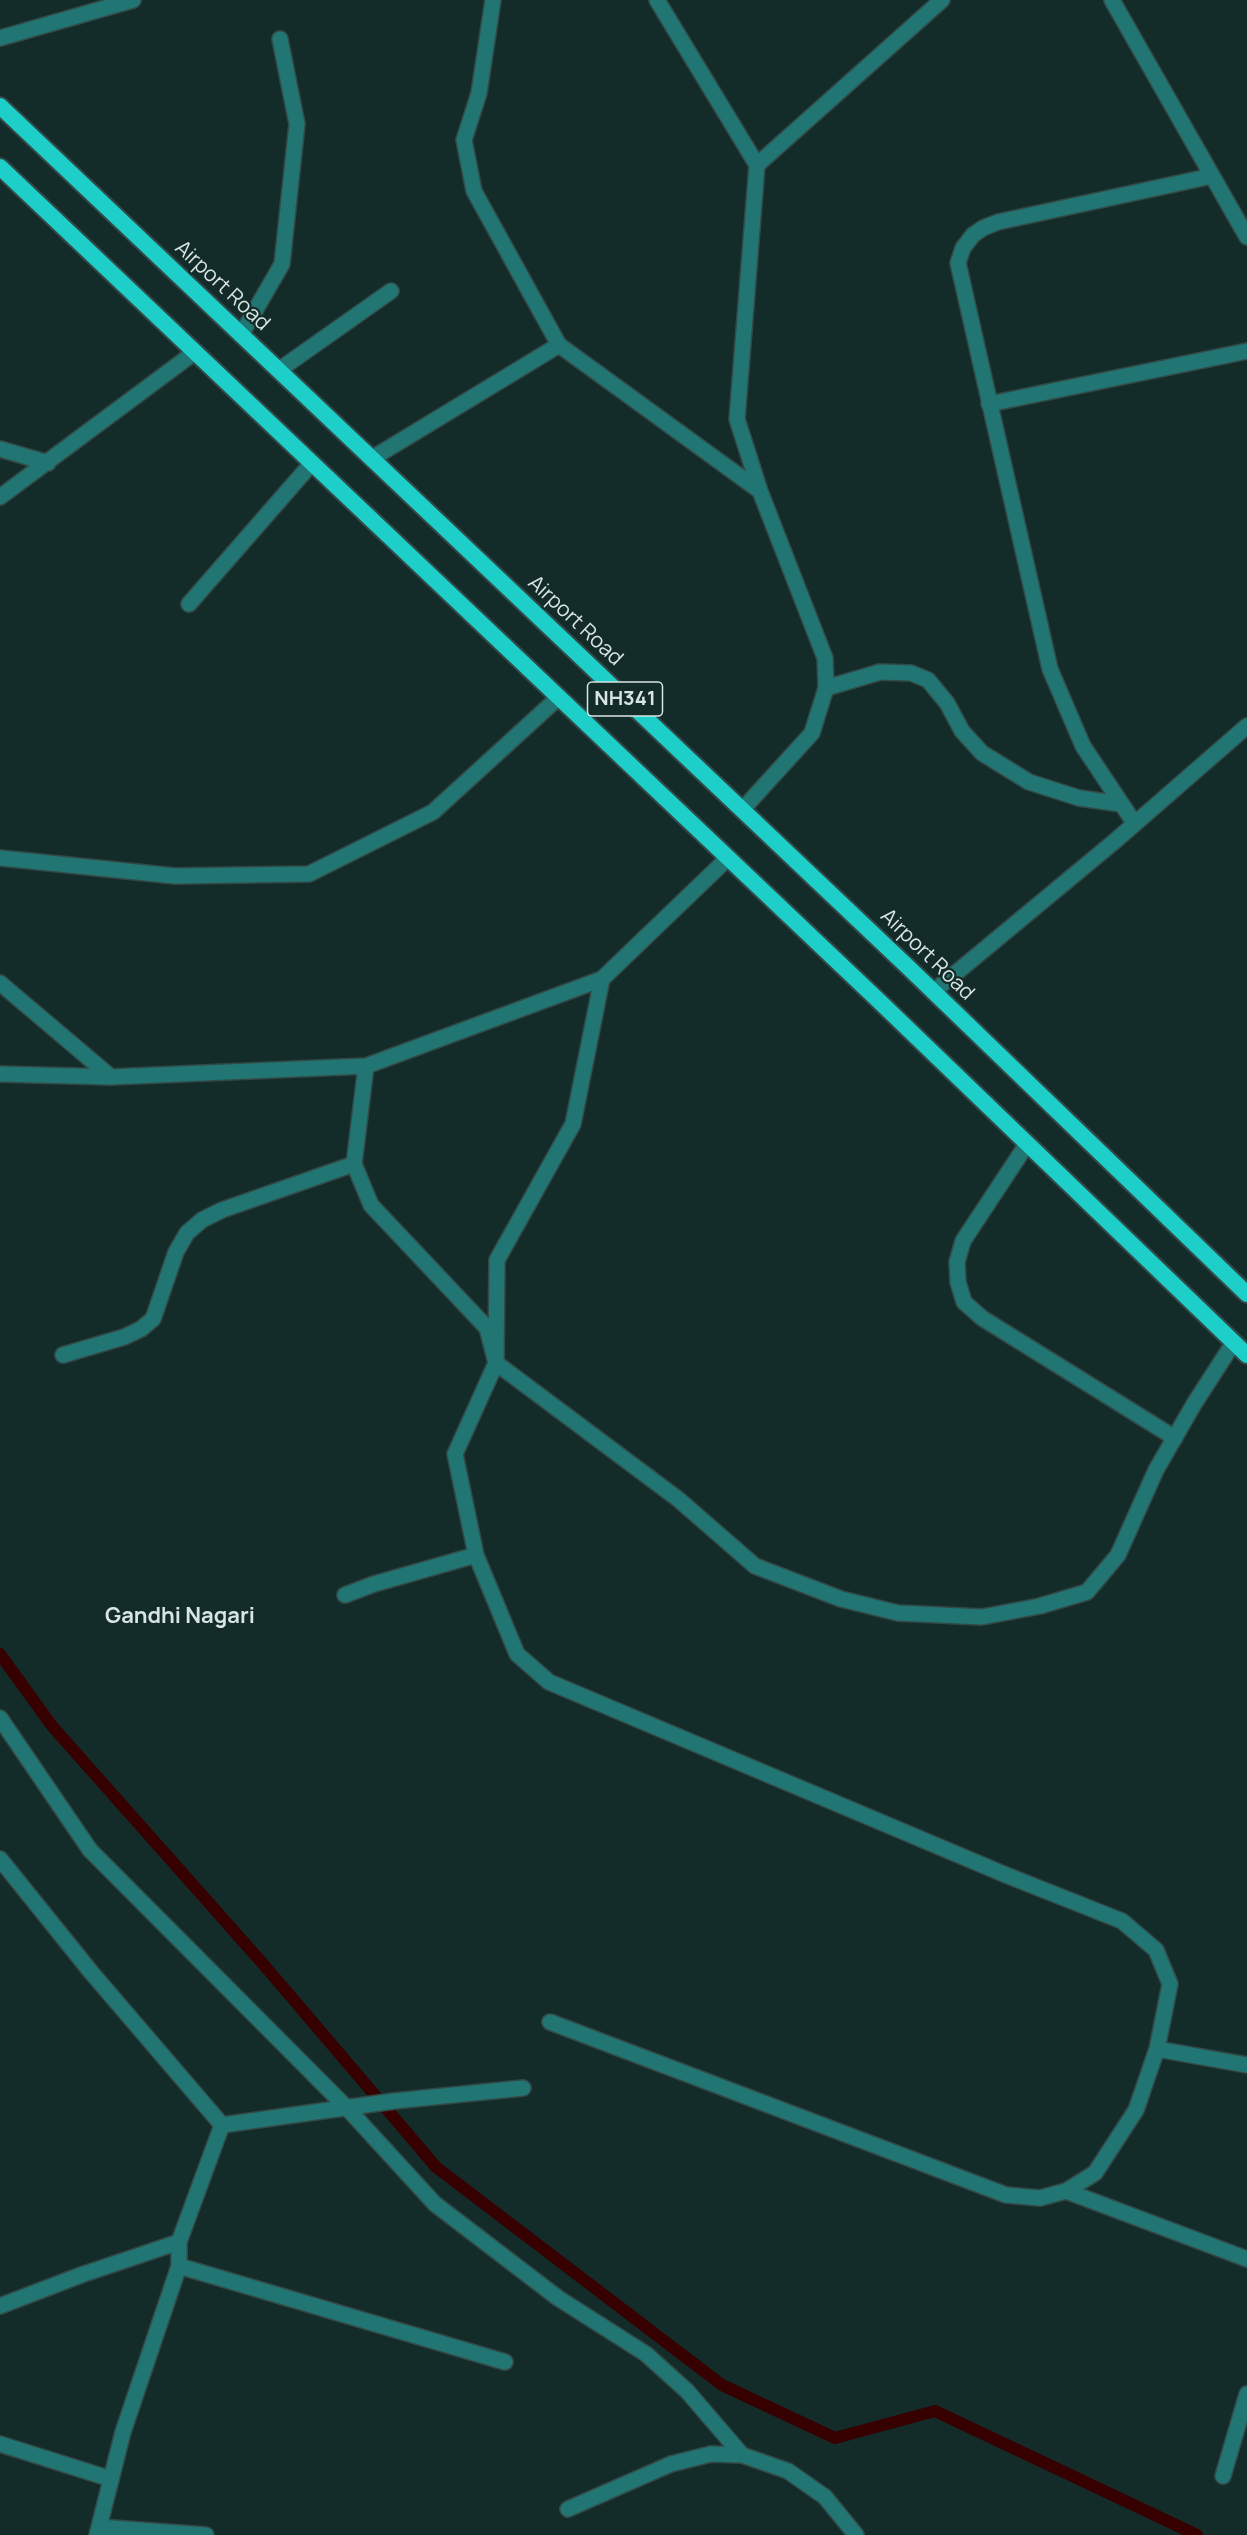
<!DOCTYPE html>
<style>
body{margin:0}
canvas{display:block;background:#132b29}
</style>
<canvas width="1247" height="2535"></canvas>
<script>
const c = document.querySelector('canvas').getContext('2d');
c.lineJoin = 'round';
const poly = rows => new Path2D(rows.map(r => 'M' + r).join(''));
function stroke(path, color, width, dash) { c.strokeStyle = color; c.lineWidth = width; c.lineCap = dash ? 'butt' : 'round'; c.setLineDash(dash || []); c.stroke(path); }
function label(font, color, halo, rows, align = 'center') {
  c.font = font + ' Manrope,sans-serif'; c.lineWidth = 4.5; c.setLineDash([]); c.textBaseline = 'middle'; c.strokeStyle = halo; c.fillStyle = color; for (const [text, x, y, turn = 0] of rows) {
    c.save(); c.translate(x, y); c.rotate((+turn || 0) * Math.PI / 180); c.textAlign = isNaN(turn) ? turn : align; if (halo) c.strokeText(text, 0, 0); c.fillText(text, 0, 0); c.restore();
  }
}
const stream = poly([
 [0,1654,52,1726,264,1965,436,2167,722,2385,835,2438,935,2411,1197,2535]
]);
const service = poly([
 [1066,2191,1247,2259],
 [0,2444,111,2479],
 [1223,2476,1247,2394]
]);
const minor = poly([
 [493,0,479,93,464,140,474,191,559,345,760,491],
 [657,0,757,165],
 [1112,0,1247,237],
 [0,38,133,0],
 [241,335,282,264,297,124,280,39],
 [279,370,391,291],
 [989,404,1247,351],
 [0,449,48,463],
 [371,459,559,345],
 [0,497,195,352],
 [189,604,312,463],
 [826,688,880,672,911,673,928,680,947,703,962,731,982,753,1029,782,1079,798,1121,804],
 [742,810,812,733,826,688,825,658,760,491,737,419,757,165,942,0],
 [1135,824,1083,746,1050,669,958,263,963,248,973,235,983,228,998,222,1212,176],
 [0,858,175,876,309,874,433,812,559,697],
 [0,983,111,1077],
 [933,992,1115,841,1247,726],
 [366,1066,354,1164,371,1205,487,1328,496,1363,678,1499,755,1566,841,1599,898,1613,982,1617,1040,1606,1087,1592,1118,1555,1156,1470,1194,1404,1234,1342],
 [0,1074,111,1077,366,1066,602,979,728,858],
 [1027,1144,963,1241,957,1262,958,1282,964,1302,982,1318,1175,1438],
 [63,1355,124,1337,141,1329,153,1319,176,1252,187,1233,202,1220,222,1210,354,1164],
 [476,1555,517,1654,549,1682,1006,1875,1122,1921,1156,1950,1170,1984,1157,2049,1136,2110,1095,2173,1066,2191,1040,2198,1006,2195,550,2022],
 [345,1595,374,1584,476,1555,455,1454,496,1363,497,1260,573,1124,602,979],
 [0,1718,90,1850,347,2108,435,2204,558,2298,646,2354,687,2391,742,2455],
 [0,1859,91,1972,222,2125],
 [1157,2049,1247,2065],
 [179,2266,505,2362],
 [0,2306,81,2275,179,2242],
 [568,2509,671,2464,711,2454,742,2455,788,2471,825,2497,856,2535],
 [99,2527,206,2535],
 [97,2535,123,2432,179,2266,179,2242,222,2125,394,2101,523,2088]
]);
const trunk = poly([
 [0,106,909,968,1247,1294],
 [0,167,878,1000,1247,1355]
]);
const shields = [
 [625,699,75]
];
const shieldNames = [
 ["NH341",625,699]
];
const streetNames = [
 ["Airport Road",222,286,43],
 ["Airport Road",575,621,43],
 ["Airport Road",927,955,44]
];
const neighbourhoodNames = [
 ["Gandhi Nagari",180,1617]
];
stroke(stream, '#360000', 12);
stroke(service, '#324947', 18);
stroke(minor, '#324947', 18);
stroke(trunk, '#324947', 20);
stroke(service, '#217572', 15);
stroke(minor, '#217572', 15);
stroke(trunk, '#1ecec8', 16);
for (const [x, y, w] of shields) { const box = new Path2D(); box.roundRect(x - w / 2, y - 17, w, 34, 4.5); c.fillStyle = '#132b29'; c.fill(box); stroke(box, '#d7e5e4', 1.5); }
label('bold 20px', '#d7e5e4', null, shieldNames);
label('21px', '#d7e5e4', '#132b29', streetNames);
label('bold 22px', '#d7e5e4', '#132b29', neighbourhoodNames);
</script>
